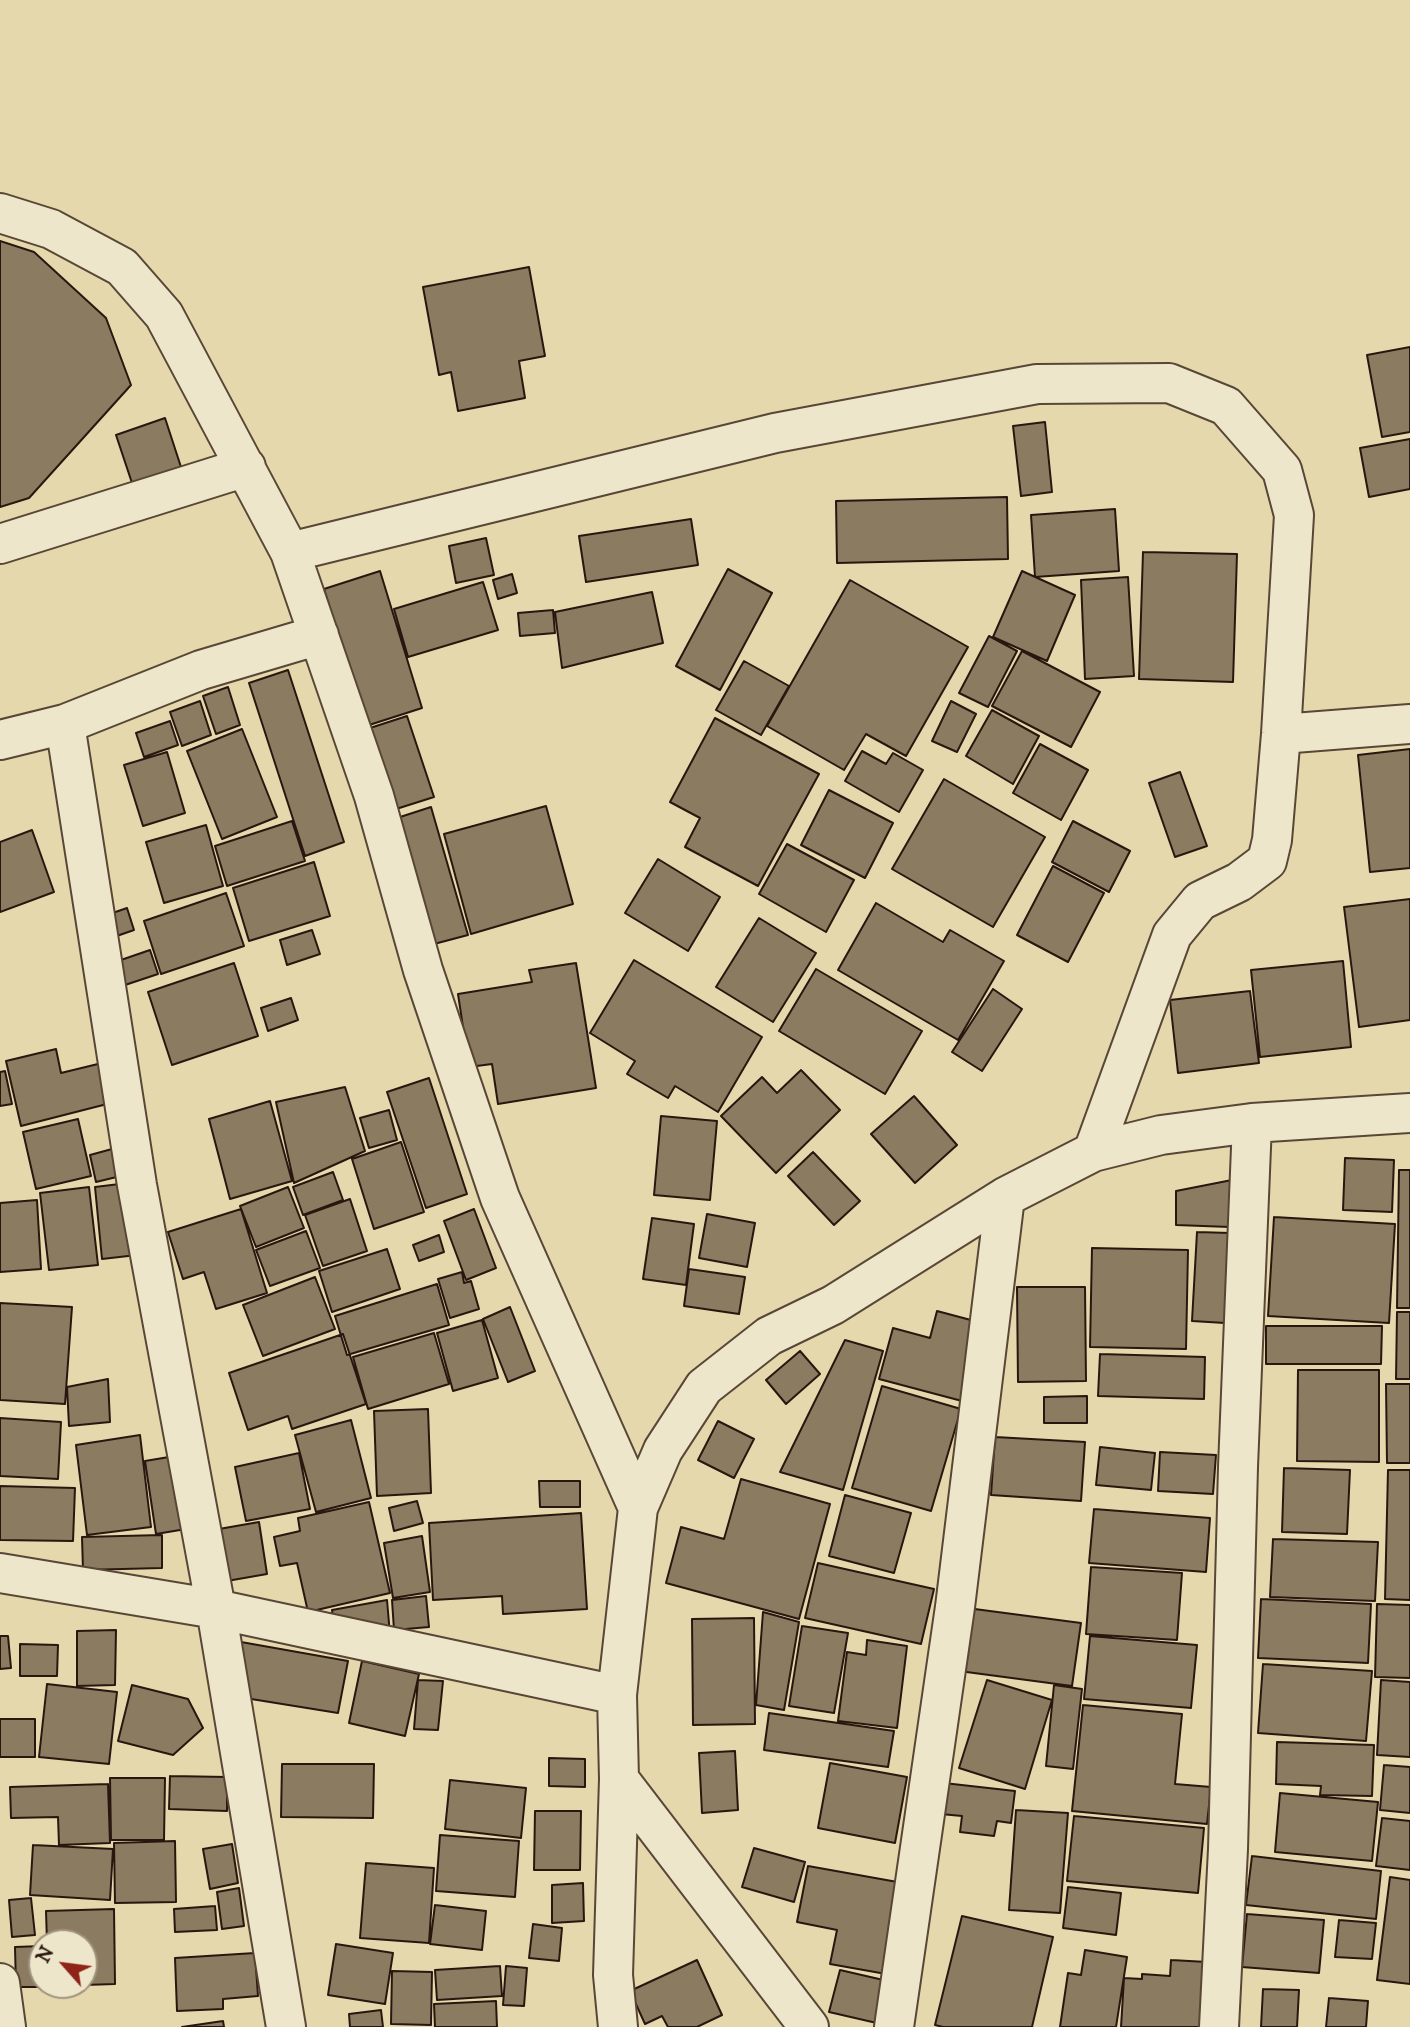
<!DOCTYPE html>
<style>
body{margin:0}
#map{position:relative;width:1410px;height:2027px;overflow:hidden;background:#e5d8ad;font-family:"IM FELL DW Pica",serif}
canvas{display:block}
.north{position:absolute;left:28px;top:1929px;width:70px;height:70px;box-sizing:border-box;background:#eee6ca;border:2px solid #9f937f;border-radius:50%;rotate:298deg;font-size:19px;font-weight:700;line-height:28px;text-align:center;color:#29170f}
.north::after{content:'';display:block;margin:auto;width:24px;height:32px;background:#8f2418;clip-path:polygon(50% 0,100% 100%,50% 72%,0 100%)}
</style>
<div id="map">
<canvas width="1410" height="2027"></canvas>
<div class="north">N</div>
</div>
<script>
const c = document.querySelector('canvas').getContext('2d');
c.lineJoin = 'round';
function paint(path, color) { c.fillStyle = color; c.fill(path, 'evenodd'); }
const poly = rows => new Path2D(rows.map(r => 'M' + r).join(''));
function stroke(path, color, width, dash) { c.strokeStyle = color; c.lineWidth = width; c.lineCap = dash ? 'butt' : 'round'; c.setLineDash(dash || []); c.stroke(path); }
const building = poly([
 [0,241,34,252,106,318,131,385,29,498,0,507,0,241],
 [529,267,545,356,519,361,525,398,458,411,451,372,439,375,423,287,529,267],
 [1410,347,1410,432,1382,437,1367,355,1410,347],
 [165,418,181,467,132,483,116,435,165,418],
 [1045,422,1052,492,1021,496,1013,426,1045,422],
 [1410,439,1410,489,1369,497,1360,448,1410,439],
 [1007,497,1008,559,837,563,836,501,1007,497],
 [1115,509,1119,571,1035,577,1031,515,1115,509],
 [691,519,698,565,586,582,579,536,691,519],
 [486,538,494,575,456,583,449,546,486,538],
 [1143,552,1237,554,1233,682,1139,679,1143,552],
 [728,569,772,593,720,690,676,666,728,569],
 [380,571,422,708,366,726,324,589,380,571],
 [1022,571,1075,595,1047,661,993,637,1022,571],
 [512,574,517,593,498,599,493,580,512,574],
 [1128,577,1134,676,1085,679,1081,580,1128,577],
 [850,580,968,647,906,756,866,734,844,770,767,726,850,580],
 [483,582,498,630,408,657,394,609,483,582],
 [652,592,663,643,562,668,555,612,652,592],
 [553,610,555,633,520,636,518,613,553,610],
 [989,636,1017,651,988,707,959,693,989,636],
 [1022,651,1100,692,1071,747,992,706,1022,651],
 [744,661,789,686,761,735,716,710,744,661],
 [288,670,344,842,305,856,249,683,288,670],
 [228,687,240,725,216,734,203,696,228,687],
 [200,701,211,735,182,746,170,712,200,701],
 [951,701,976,714,957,752,932,741,951,701],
 [992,710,1039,736,1013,784,966,756,992,710],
 [407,716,434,797,393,810,367,729,407,716],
 [715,718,819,774,758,886,685,847,700,818,670,802,715,718],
 [170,721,178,745,144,757,136,733,170,721],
 [242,729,277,817,222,839,187,751,242,729],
 [1040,744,1088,770,1061,820,1013,793,1040,744],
 [1410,749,1410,868,1370,872,1358,755,1410,749],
 [862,751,886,764,893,753,923,770,899,812,845,781,862,751],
 [167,752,185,813,143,826,124,765,167,752],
 [1180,772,1207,846,1175,857,1149,783,1180,772],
 [944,779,1045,837,993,927,892,869,944,779],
 [829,790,893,823,865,878,801,845,829,790],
 [546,806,573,904,471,934,444,834,546,806],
 [431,807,468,935,434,944,397,818,431,807],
 [292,821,305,861,227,886,215,846,292,821],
 [1073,821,1130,851,1109,892,1052,862,1073,821],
 [206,825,223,886,164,903,146,842,206,825],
 [32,830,54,892,0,912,0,842,32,830],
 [787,844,854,880,826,932,759,894,787,844],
 [658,859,720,897,688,951,625,913,658,859],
 [314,862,330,916,249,941,233,888,314,862],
 [1053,866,1104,893,1068,962,1017,935,1053,866],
 [226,893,244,946,161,974,144,921,226,893],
 [1410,899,1410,1020,1359,1027,1344,907,1410,899],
 [876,903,943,942,950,930,1004,961,958,1040,838,970,876,903],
 [127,908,134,930,111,938,104,916,127,908],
 [759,918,816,953,773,1022,716,987,759,918],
 [312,930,320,954,287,965,280,940,312,930],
 [150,950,158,974,125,985,118,961,150,950],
 [634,960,762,1037,718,1112,675,1086,668,1098,627,1074,635,1061,590,1033,634,960],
 [1343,961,1351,1047,1260,1057,1251,970,1343,961],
 [234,963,258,1036,172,1065,148,992,234,963],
 [576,963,596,1088,498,1104,492,1064,469,1067,458,994,532,982,529,970,576,963],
 [816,969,922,1031,885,1094,779,1031,816,969],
 [993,989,1022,1009,982,1071,952,1052,993,989],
 [1250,991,1259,1063,1178,1073,1170,1000,1250,991],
 [291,998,298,1020,268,1031,261,1008,291,998],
 [56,1049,61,1073,102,1063,111,1103,21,1126,6,1061,56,1049],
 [801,1070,840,1110,776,1173,721,1116,762,1077,777,1093,801,1070],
 [5,1071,12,1104,0,1106,0,1072,5,1071],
 [429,1078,467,1194,426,1208,387,1092,429,1078],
 [345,1087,365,1151,294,1183,276,1102,345,1087],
 [914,1096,957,1145,915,1183,871,1134,914,1096],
 [270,1101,292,1181,230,1199,209,1119,270,1101],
 [389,1110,397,1140,369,1148,360,1118,389,1110],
 [661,1116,717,1121,710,1200,654,1195,661,1116],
 [78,1119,91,1176,36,1189,23,1132,78,1119],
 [401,1142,424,1212,374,1229,352,1159,401,1142],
 [123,1146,129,1174,96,1182,90,1155,123,1146],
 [813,1152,860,1201,834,1225,788,1176,813,1152],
 [1345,1158,1394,1160,1392,1212,1343,1210,1345,1158],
 [1399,1170,1410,1170,1410,1308,1397,1308,1399,1170],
 [333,1172,343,1200,303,1215,293,1187,333,1172],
 [1232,1180,1230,1227,1176,1225,1176,1191,1232,1180],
 [128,1183,137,1255,102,1259,95,1187,128,1183],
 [89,1187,98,1265,49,1270,40,1193,89,1187],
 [288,1187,304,1228,256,1247,240,1206,288,1187],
 [350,1199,367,1251,323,1266,305,1215,350,1199],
 [37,1200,41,1269,0,1272,0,1203,37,1200],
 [241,1209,267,1293,216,1309,204,1272,183,1279,168,1232,241,1209],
 [474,1209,496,1268,466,1280,444,1221,474,1209],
 [707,1214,755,1223,747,1267,699,1258,707,1214],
 [1274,1217,1395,1224,1389,1323,1268,1316,1274,1217],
 [652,1218,694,1224,686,1285,643,1279,652,1218],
 [306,1231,320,1268,270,1286,256,1250,306,1231],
 [1197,1232,1230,1233,1225,1323,1192,1321,1197,1232],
 [439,1235,444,1252,419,1261,413,1245,439,1235],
 [1092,1248,1188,1250,1186,1349,1090,1347,1092,1248],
 [387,1249,400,1289,332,1312,319,1271,387,1249],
 [689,1269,745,1277,739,1314,684,1306,689,1269],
 [462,1272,464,1283,471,1281,479,1309,450,1318,438,1279,462,1272],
 [315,1277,335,1329,263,1356,243,1305,315,1277],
 [437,1284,449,1325,347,1355,335,1316,437,1284],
 [1017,1287,1085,1287,1086,1381,1018,1382,1017,1287],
 [0,1303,72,1307,65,1404,0,1400,0,1303],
 [510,1307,535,1371,508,1382,483,1319,510,1307],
 [937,1311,982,1323,962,1401,879,1379,893,1328,930,1338,937,1311],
 [1397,1312,1410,1312,1410,1379,1396,1379,1397,1312],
 [482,1320,498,1378,453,1391,437,1333,482,1320],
 [1266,1326,1382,1326,1381,1364,1266,1364,1266,1326],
 [434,1333,449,1384,368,1409,353,1357,434,1333],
 [343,1334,366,1404,292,1429,288,1416,248,1430,229,1373,343,1334],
 [845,1340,883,1351,843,1490,780,1472,845,1340],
 [800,1351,820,1374,786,1404,766,1380,800,1351],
 [1100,1354,1205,1357,1204,1399,1098,1396,1100,1354],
 [1298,1370,1379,1370,1379,1462,1297,1461,1298,1370],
 [108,1379,110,1422,69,1426,67,1387,108,1379],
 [1386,1384,1410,1384,1410,1463,1387,1463,1386,1384],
 [882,1386,961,1409,931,1511,852,1488,882,1386],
 [1087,1396,1087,1423,1044,1423,1044,1397,1087,1396],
 [428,1409,431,1493,377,1496,374,1411,428,1409],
 [0,1418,61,1422,58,1479,0,1476,0,1418],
 [351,1420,371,1498,316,1512,295,1435,351,1420],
 [718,1421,754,1439,734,1478,698,1460,718,1421],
 [140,1435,151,1527,87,1535,76,1445,140,1435],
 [995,1437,1085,1442,1081,1501,991,1495,995,1437],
 [1100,1447,1155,1453,1151,1490,1096,1485,1100,1447],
 [1160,1452,1216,1455,1213,1494,1158,1491,1160,1452],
 [299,1453,310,1509,246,1521,235,1467,299,1453],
 [175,1456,186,1529,156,1534,145,1461,175,1456],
 [1284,1468,1350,1470,1347,1534,1282,1532,1284,1468],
 [1388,1470,1410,1470,1410,1600,1385,1599,1388,1470],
 [741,1479,830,1504,799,1619,666,1583,681,1527,724,1539,741,1479],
 [539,1481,580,1481,580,1507,540,1507,539,1481],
 [0,1486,75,1488,73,1541,0,1540,0,1486],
 [845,1495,911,1513,894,1573,829,1556,845,1495],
 [417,1501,423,1523,394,1531,389,1508,417,1501],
 [369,1502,390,1593,308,1612,297,1563,280,1566,274,1537,300,1531,298,1518,369,1502],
 [1094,1509,1210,1518,1206,1572,1089,1563,1094,1509],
 [581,1513,587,1609,503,1614,502,1596,433,1600,429,1523,581,1513],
 [259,1522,267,1574,227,1581,219,1529,259,1522],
 [162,1535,162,1568,83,1570,82,1537,162,1535],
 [422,1536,430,1592,393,1598,384,1543,422,1536],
 [1273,1539,1378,1542,1375,1601,1270,1597,1273,1539],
 [818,1563,934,1589,921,1644,805,1618,818,1563],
 [1091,1567,1182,1573,1177,1640,1086,1634,1091,1567],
 [426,1596,429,1627,394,1630,392,1600,426,1596],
 [1261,1599,1371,1604,1368,1663,1258,1658,1261,1599],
 [387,1600,390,1635,334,1625,332,1610,387,1600],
 [1377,1604,1410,1605,1410,1678,1375,1677,1377,1604],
 [967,1608,1081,1623,1072,1686,959,1671,967,1608],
 [763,1612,799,1622,784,1710,756,1705,763,1612],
 [754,1618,755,1724,693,1725,692,1619,754,1618],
 [802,1626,848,1633,834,1713,789,1706,802,1626],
 [116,1630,115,1685,77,1686,77,1631,116,1630],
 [0,1636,8,1636,11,1668,0,1669,0,1636],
 [1090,1636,1197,1645,1191,1708,1084,1699,1090,1636],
 [867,1640,907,1646,897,1728,838,1721,847,1652,866,1655,867,1640],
 [241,1642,348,1661,338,1713,245,1698,241,1642],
 [20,1644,58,1645,57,1676,20,1676,20,1644],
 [362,1661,419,1674,405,1736,349,1723,362,1661],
 [1263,1664,1372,1671,1366,1741,1258,1733,1263,1664],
 [418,1680,443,1681,438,1730,414,1729,418,1680],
 [987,1680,1052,1700,1025,1789,959,1768,987,1680],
 [1381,1680,1410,1682,1410,1757,1377,1755,1381,1680],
 [47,1684,117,1692,109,1764,39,1757,47,1684],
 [132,1685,188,1699,203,1728,173,1755,118,1741,132,1685],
 [1054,1685,1082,1689,1073,1769,1046,1766,1054,1685],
 [1083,1705,1182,1714,1175,1784,1211,1787,1207,1824,1072,1811,1083,1705],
 [769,1713,894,1731,888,1767,764,1750,769,1713],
 [0,1719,35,1719,35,1757,0,1757,0,1719],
 [1277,1742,1374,1745,1372,1796,1320,1795,1321,1786,1276,1784,1277,1742],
 [735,1751,738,1810,702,1813,699,1753,735,1751],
 [549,1758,585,1759,585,1787,549,1786,549,1758],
 [830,1763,907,1777,895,1843,818,1828,830,1763],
 [282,1764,374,1764,373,1818,281,1817,282,1764],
 [1384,1765,1410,1767,1410,1813,1380,1810,1384,1765],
 [170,1776,227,1777,227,1811,169,1809,170,1776],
 [110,1778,165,1778,164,1840,111,1840,110,1778],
 [450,1780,526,1788,521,1838,445,1829,450,1780],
 [935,1782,1015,1791,1011,1823,997,1821,994,1836,960,1832,962,1816,930,1813,935,1782],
 [108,1784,110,1843,59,1845,58,1817,11,1818,10,1787,108,1784],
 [1280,1793,1378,1802,1372,1861,1275,1852,1280,1793],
 [1016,1810,1068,1813,1060,1913,1009,1910,1016,1810],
 [535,1811,581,1811,580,1870,534,1870,535,1811],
 [1074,1816,1204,1828,1198,1893,1067,1881,1074,1816],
 [1382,1818,1410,1821,1410,1870,1376,1866,1382,1818],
 [440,1835,519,1841,515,1897,436,1891,440,1835],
 [175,1841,176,1902,115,1903,114,1843,175,1841],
 [232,1844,238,1883,210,1889,203,1849,232,1844],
 [33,1845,113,1849,110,1900,30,1895,33,1845],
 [754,1848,805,1862,794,1902,742,1887,754,1848],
 [1252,1856,1381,1871,1376,1919,1246,1905,1252,1856],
 [366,1863,434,1868,429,1943,360,1938,366,1863],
 [808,1866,903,1883,886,1974,830,1964,837,1930,797,1922,808,1866],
 [1390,1877,1410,1880,1410,1984,1377,1980,1390,1877],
 [583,1883,584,1921,552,1923,552,1885,583,1883],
 [1068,1887,1121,1893,1116,1935,1063,1928,1068,1887],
 [239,1888,244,1926,222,1929,217,1892,239,1888],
 [31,1898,35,1935,12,1937,9,1900,31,1898],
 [435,1905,486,1911,482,1950,430,1944,435,1905],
 [215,1906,217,1930,175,1932,174,1909,215,1906],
 [114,1909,115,1984,84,1985,84,1943,47,1943,46,1911,114,1909],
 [1247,1914,1324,1920,1319,1973,1242,1967,1247,1914],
 [962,1916,1053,1937,1032,2027,943,2027,935,2025,962,1916],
 [1339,1920,1376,1923,1372,1959,1335,1957,1339,1920],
 [533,1924,562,1928,559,1961,529,1958,533,1924],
 [336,1944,393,1953,385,2004,328,1995,336,1944],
 [42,1946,42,1985,44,1987,16,1987,15,1947,42,1946],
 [1085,1950,1127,1957,1116,2027,1060,2027,1068,1973,1081,1975,1085,1950],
 [255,1953,258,1996,223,1999,223,2009,177,2011,175,1958,255,1953],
 [697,1960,722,2015,697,2027,668,2027,662,2016,645,2024,630,1991,697,1960],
 [1171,1960,1207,1962,1203,2027,1121,2027,1124,1978,1142,1979,1142,1974,1170,1976,1171,1960],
 [500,1966,502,1996,437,2000,435,1970,500,1966],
 [506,1966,527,1968,524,2006,503,2005,506,1966],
 [840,1970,892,1982,881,2024,829,2012,840,1970],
 [392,1971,432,1972,431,2025,391,2024,392,1971],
 [1263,1989,1299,1990,1297,2027,1261,2027,1263,1989],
 [1329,1998,1368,2001,1366,2027,1326,2027,1329,1998],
 [496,2001,497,2027,435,2027,434,2004,496,2001],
 [381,2010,383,2027,350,2027,349,2014,381,2010],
 [223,2021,224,2027,182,2027,223,2021]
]);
const minor = poly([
 [0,213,51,229,122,267,164,315,290,552,374,796,423,970,500,1198,638,1508,617,1695,619,1779,613,1975,618,2027],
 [0,544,246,467],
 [290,552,775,433,1037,384,1169,383,1226,406,1282,470,1294,515,1281,734,1272,840,1267,861,1239,882,1200,901,1172,935,1093,1152],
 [65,724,137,1185,216,1609,286,2027],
 [1281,734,1410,724],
 [0,740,65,724,201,670,319,635],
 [638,1508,663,1450,704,1387,769,1336,833,1305,1005,1197,1093,1152,1161,1135,1252,1123,1410,1113],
 [0,1573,216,1609,617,1695],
 [619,1779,809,2027],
 [0,1983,6,2027],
 [894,2027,955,1607,1005,1197],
 [1219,2027,1228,1849,1238,1467,1252,1123]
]);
paint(building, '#8b7b61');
stroke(building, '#29170f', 2);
stroke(minor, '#584736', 42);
stroke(minor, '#eee6ca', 38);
</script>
